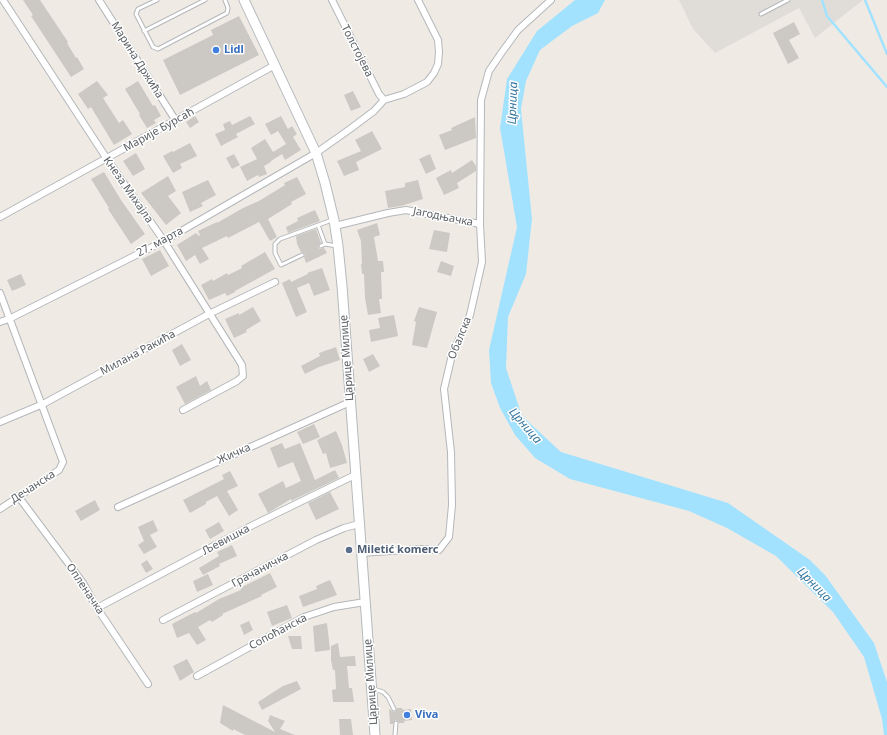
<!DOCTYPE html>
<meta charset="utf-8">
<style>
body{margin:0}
canvas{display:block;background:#efebe4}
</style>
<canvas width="887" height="735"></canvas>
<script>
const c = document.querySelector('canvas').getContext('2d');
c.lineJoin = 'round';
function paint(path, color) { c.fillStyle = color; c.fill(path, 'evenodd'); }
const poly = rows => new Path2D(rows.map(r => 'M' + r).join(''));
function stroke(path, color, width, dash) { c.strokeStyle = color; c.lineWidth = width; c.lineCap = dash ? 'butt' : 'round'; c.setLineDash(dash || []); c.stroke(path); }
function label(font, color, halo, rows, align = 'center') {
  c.font = font + ' "Noto Sans",sans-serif'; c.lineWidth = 3; c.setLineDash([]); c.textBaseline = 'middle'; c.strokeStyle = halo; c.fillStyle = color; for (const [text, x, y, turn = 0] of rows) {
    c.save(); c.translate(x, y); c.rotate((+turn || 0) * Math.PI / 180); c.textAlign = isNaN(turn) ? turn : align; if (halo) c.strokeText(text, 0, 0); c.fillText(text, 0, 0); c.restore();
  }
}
const industrial = poly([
 [679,0,863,0,815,38,799,8,715,53,693,29]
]);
const water = poly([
 [575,0,605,0,598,13,572,26,540,50,526,81,521,109,532,219,526,274,508,317,506,368,522,416,561,452,728,503,810,560,825,575,874,643,887,682,887,735,884,735,882,719,864,657,833,612,776,556,727,528,689,511,570,479,535,458,515,435,500,408,491,383,489,350,517,227,500,128,507,79,537,31]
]);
const stream = poly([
 [822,0,827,16,887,87],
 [865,0,887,54]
]);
const building = poly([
 [23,0,40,0,68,42,67,43,76,58,77,57,84,69,71,77,31,16,33,15],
 [239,16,259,55,180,95,163,60,213,35,211,30],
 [794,22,800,34,789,40,799,58,788,64,773,33],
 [97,81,108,95,103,98,119,123,123,120,132,134,114,145,91,107,88,109,78,94],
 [138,81,153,106,155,105,161,116,154,120,156,123,147,128,139,115,140,114,125,89],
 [353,91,361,107,351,111,344,95],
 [195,116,199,122,190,128,186,122],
 [250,116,255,124,236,134,238,137,221,146,215,134,225,130,223,124,230,121,232,125],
 [281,116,288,129,292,126,297,134,293,137,301,150,285,160,282,154,271,161,271,162,264,166,267,174,259,177,258,175,247,181,240,167,257,159,251,148,265,139,273,152,286,144,278,131,271,135,265,124],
 [475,117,476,138,445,150,439,135,452,130,451,128],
 [372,131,382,149,356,162,359,170,344,176,337,161,361,151,355,140],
 [190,143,197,156,180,164,182,168,173,173,163,156,172,151,173,152],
 [136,153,145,169,133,176,123,161],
 [234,154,240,165,232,169,226,158],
 [430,154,436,169,426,174,419,159],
 [472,160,476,166,476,171,457,183,459,188,444,195,436,178,451,170,452,173],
 [104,172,121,200,145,234,131,244,108,209,109,208,91,179],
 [168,176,176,191,168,196,181,213,166,225,141,193],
 [297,177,306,194,291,202,292,204,268,219,277,237,270,241,259,222,228,238,227,236,202,248,209,259,200,264,195,255,186,261,177,245,196,233,199,236,200,235,198,231,217,222,217,223,243,208,259,201,285,185,284,183],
 [208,180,216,195,201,203,203,206,190,212,182,192],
 [418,180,423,199,401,206,388,208,385,191,405,187,405,183],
 [315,210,320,221,288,233,286,227,298,221,297,218],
 [377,223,380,235,374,237,378,261,383,261,384,272,381,272,382,299,379,299,381,313,368,315,365,298,364,274,362,274,361,264,362,264,361,241,357,230],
 [316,229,321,243,319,244,318,247,320,249,324,248,327,253,306,263,304,257,305,254,301,252,297,244,296,236],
 [434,230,450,233,447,252,429,249],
 [160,250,169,266,151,276,142,259],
 [265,252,275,269,235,291,235,292,227,296,225,293,209,300,201,285,212,279,213,281,227,273,228,275,242,268,241,266],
 [441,261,454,266,451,276,437,272],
 [322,268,330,290,314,296,309,283,297,288,307,312,296,317,282,283,290,279,291,282,308,274,307,273],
 [21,274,26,285,12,291,7,280],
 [253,307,261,321,246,330,247,332,234,338,225,319,239,313,239,315],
 [419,307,437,312,427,348,412,345,416,322,414,321],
 [394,315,398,336,371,342,369,330,380,328,378,318],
 [182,344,191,360,180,366,172,350],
 [336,347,340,360,319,367,305,374,301,366,320,356,319,353],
 [373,354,380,366,369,372,363,359],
 [196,376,200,386,207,381,211,390,185,404,176,387],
 [314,424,320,437,303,444,297,432],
 [336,431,342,445,347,463,330,468,326,453,323,454,317,440],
 [282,443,285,449,300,443,315,480,335,470,339,478,293,500,292,501,291,499,268,513,258,494,283,481,286,488,301,481,293,462,278,468,270,448],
 [230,471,238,486,227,491,238,510,229,516,217,496,206,502,206,504,190,513,183,500,224,479,222,475],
 [330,492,339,509,316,520,308,503],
 [95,500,100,510,81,521,75,511],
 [153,520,158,531,150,535,157,547,144,554,138,545,144,541,138,527],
 [219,522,224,531,210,539,205,530],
 [232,545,237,556,219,564,220,566,203,575,199,568,219,556,217,552],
 [147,560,153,569,146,573,141,564],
 [270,573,277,587,261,595,262,596,222,614,223,615,212,622,210,620,198,627,206,640,197,645,189,633,177,638,172,624,195,612,196,613,219,599,241,590,240,588],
 [208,574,213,585,197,592,193,581],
 [330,580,337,595,303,607,299,596,317,589,316,586],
 [287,605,292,618,272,626,267,612],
 [249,621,253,630,244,635,240,625],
 [327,623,330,650,315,652,313,626],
 [288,636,301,636,302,649,292,649],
 [338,643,340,657,355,656,356,666,347,666,349,688,352,688,354,702,333,702,332,690,336,689,335,670,333,670,331,660,331,646],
 [187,659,194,672,180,681,173,666],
 [297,681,301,689,262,710,258,702,283,686],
 [223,705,275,732,268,721,270,715,285,721,280,729,295,735,245,735,233,729,233,731,220,723],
 [397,708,402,708,403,710,411,709,412,720,404,721,404,723,399,723,398,721,395,720,393,724,390,724,389,709,394,712,396,711],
 [339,719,351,719,353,735,340,735]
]);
const lane = poly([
 [157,0,138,9,136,14,153,47,158,49,227,13,228,8,225,0],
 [761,14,788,0],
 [144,31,205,0],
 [318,225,325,244],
 [321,246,325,244,337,246],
 [302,255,281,265,275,253,275,244,280,239,332,220],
 [374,689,383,692,388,697,394,709],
 [395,735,396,723]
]);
const street = poly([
 [3,0,107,159,164,241,242,365,243,376,237,381,183,410],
 [99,0,176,121],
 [332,0,379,94,384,100],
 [0,217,275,65],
 [335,226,388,213,406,210,480,224],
 [0,293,63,462,59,470,0,509],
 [0,322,9,319,164,241,316,153,350,129,374,111,384,100,404,94,427,82,434,73,438,64,439,52,438,40,418,0],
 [0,422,43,404,209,314,275,282],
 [18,496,83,583,97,608,148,684],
 [118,507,350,402],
 [361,553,420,549,439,550,449,537,452,505,451,452,444,389,452,355,470,315,482,262,480,224,481,100,489,71,502,52,518,30,551,0],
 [97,608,253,525,355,475],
 [163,620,316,540,344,528,359,524],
 [197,676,304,617,334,607,365,602]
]);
const secondary = poly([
 [244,0,316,153,325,183,334,220,338,246,342,286,375,735]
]);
const markers = [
 [216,50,4,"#3f7fe0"],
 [349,550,4,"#5c6f8a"],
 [407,715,4,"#3f7fe0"]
];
const shopNames = [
 ["Lidl",224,50],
 ["Viva",415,715]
];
const streetNames = [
 ["Толстојева",357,51,63],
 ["Марина Држића",137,60,58],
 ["Марије Бурсаћ",159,130,-29],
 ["Кнеза Михајла",128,190,55],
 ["Јагодњачка",443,217,11],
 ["27. марта",160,242,-28],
 ["Обалска",460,338,-68],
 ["Милана Ракића",138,353,-28],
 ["Царице Милице",347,358,-94],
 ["Жичка",234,454,-24],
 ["Дечанска",33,487,-33],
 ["Љевишка",226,540,-28],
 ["Грачаничка",260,570,-28],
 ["Опленачка",85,589,56],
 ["Сопоћанска",278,632,-28],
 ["Царице Милице",371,682,-94]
];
const serviceNames = [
 ["Miletić komerc",357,550]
];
const waterNames = [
 ["Црница",513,103,-88],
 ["Црница",525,426,49],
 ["Црница",814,585,45]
];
paint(industrial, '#e0ddd8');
paint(water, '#a3e2ff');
stroke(stream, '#a3e2ff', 2.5);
paint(building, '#ccc8c3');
stroke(lane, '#b4b7bb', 5);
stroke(street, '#b4b7bb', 8);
stroke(secondary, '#b5babe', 11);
stroke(lane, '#fff', 3);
stroke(street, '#fff', 6);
stroke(secondary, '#fff', 9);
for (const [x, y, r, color] of markers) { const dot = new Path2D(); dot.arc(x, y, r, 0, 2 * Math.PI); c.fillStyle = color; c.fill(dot); stroke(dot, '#fff', 1.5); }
label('bold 11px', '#366cbe', '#fff', shopNames, 'left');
label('11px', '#5c6165', '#fff', streetNames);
label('bold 11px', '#4e5e75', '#fff', serviceNames, 'left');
label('italic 12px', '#3a78a0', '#fff', waterNames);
</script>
